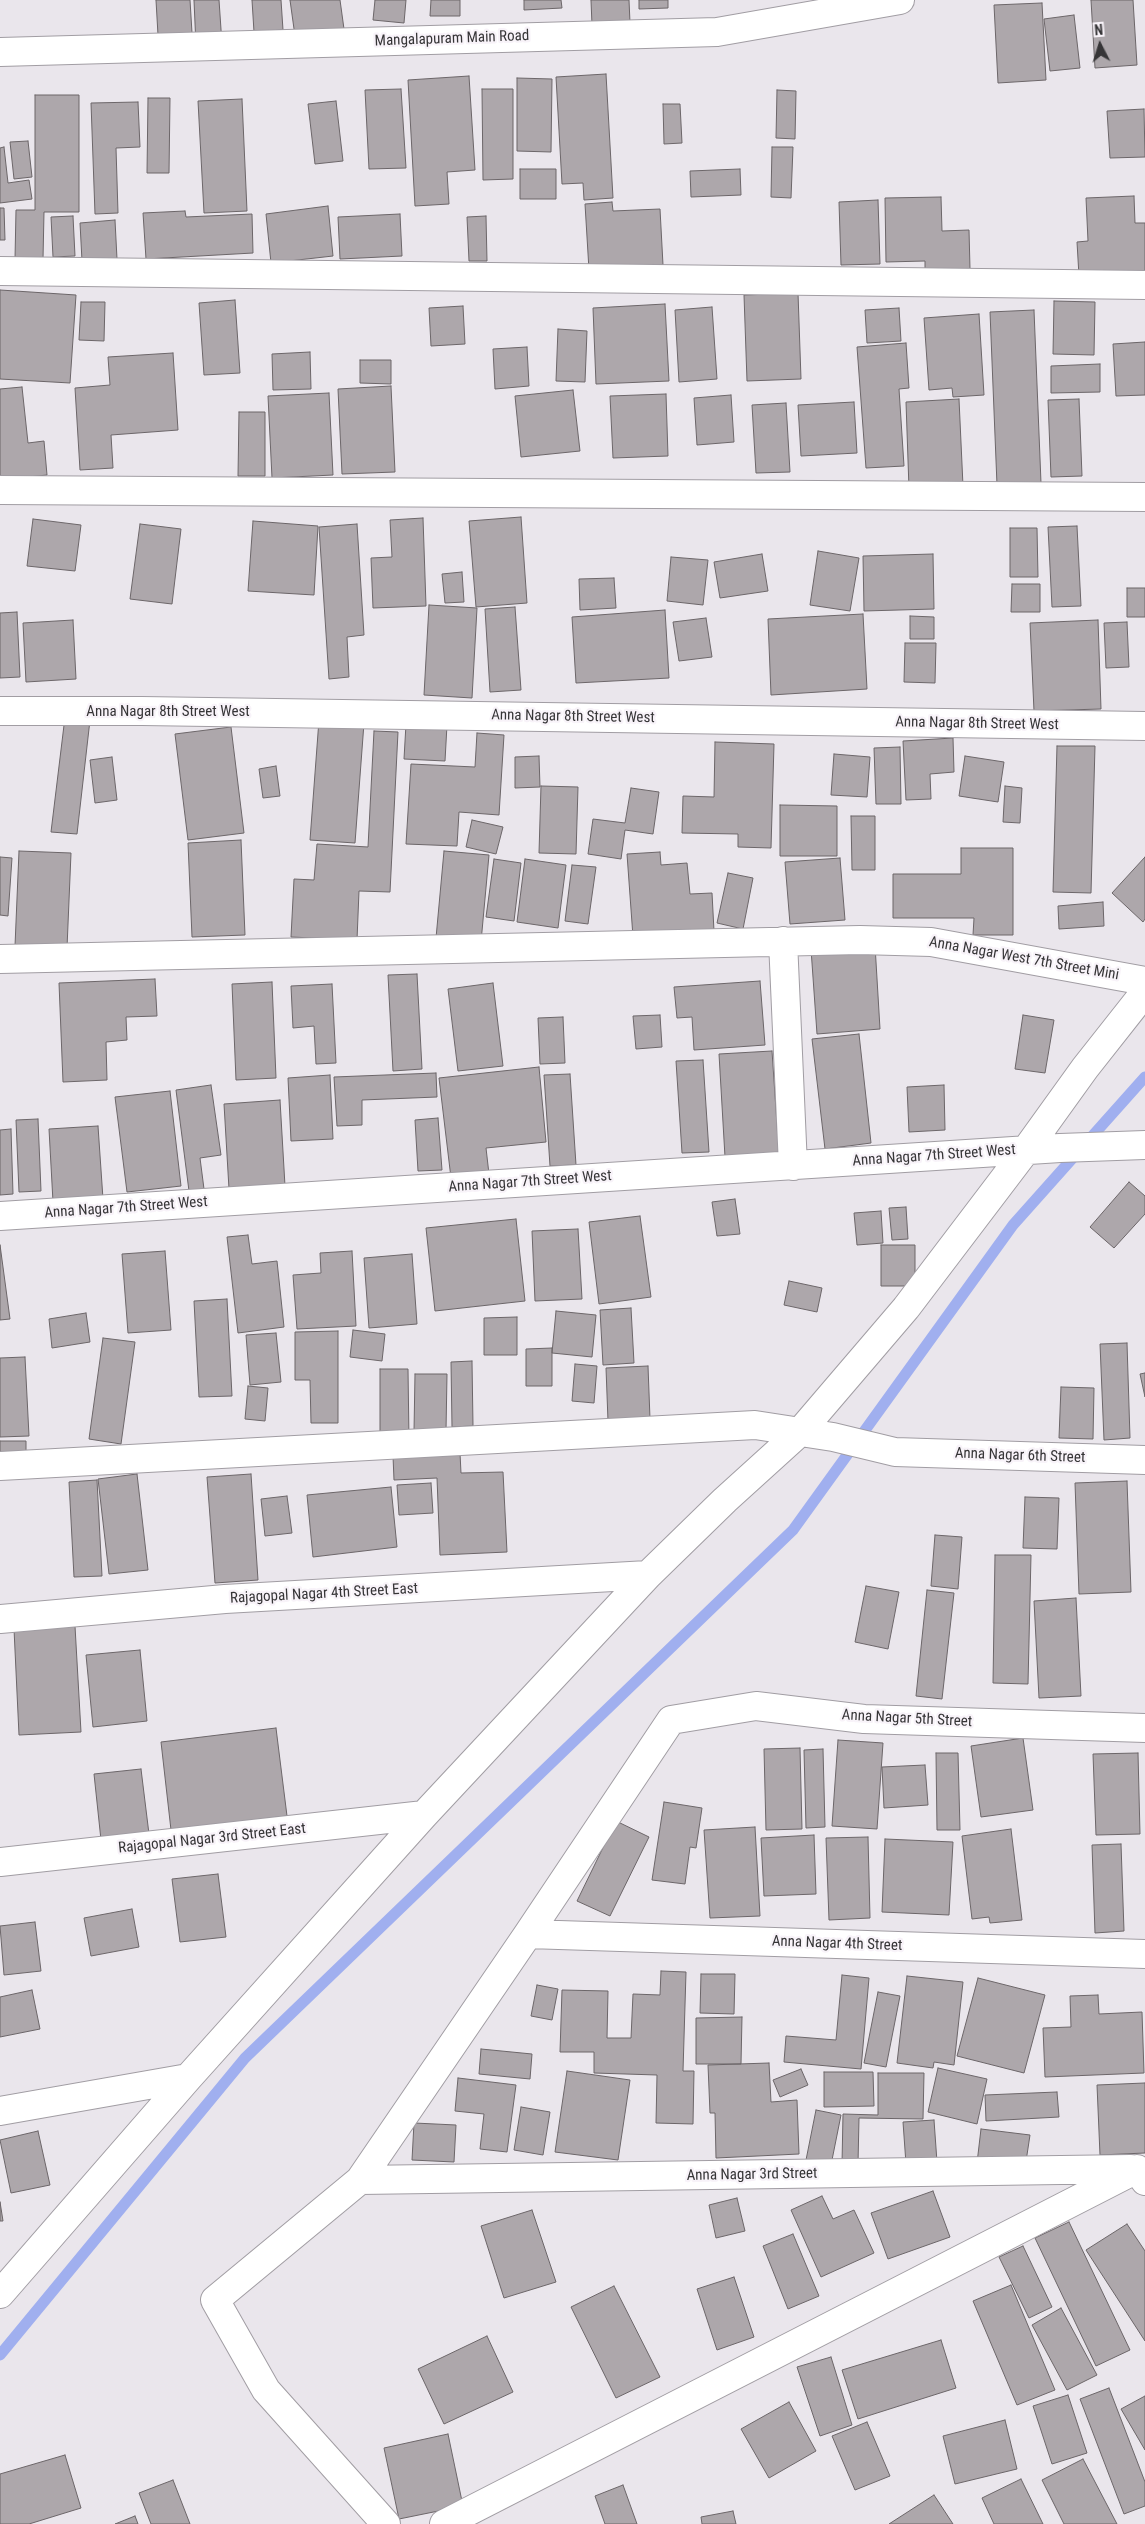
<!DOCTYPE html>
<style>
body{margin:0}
#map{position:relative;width:1145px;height:2524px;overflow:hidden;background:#eae6ec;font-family:"Roboto Condensed",sans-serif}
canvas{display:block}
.north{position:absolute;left:1075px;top:20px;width:50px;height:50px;-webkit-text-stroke:4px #f8f3f9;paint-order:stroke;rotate:355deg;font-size:14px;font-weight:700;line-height:20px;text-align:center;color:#363537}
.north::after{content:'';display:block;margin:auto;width:18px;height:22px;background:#363537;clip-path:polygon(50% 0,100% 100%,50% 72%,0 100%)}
</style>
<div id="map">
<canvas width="1145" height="2524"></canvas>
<div class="north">N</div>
</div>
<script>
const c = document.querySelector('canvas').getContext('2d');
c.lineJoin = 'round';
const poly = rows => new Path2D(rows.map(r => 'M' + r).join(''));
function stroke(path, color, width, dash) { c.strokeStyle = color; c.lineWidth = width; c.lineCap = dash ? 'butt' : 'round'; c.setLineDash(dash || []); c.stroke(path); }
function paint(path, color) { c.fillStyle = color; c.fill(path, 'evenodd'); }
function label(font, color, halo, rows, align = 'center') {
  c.font = font + ' "Roboto Condensed",sans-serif'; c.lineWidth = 4.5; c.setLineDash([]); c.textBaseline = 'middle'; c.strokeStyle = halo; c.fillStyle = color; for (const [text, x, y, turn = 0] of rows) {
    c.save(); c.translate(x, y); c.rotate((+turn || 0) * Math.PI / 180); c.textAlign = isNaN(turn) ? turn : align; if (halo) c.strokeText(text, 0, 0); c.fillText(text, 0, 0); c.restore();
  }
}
const stream = poly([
 [0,2355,245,2058,793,1530,1013,1225,1145,1077]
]);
const building = poly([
 [156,0,190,0,192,33,158,35,156,0],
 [194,0,219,0,222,44,196,46,194,0],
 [252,0,281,0,283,30,254,32,252,0],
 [290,0,340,0,344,29,295,36,290,0],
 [375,0,406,0,404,23,373,20,375,0],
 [431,0,460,0,460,16,430,16,431,0],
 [524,0,561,0,562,8,524,10,524,0],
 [591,0,629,0,630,23,592,25,591,0],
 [639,0,668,0,668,8,639,9,639,0],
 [1091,0,1133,0,1137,65,1095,68,1091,0],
 [1042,3,1046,80,998,83,994,5,1042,3],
 [1074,15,1080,68,1050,71,1044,19,1074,15],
 [606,74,613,198,584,200,583,183,562,184,556,77,606,74],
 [469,76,475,170,447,172,449,204,415,206,408,80,469,76],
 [517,78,552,79,551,152,517,151,517,78],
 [401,89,406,168,369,169,365,90,401,89],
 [482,89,513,89,513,179,483,180,482,89],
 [777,90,796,91,795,139,776,138,777,90],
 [35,95,79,95,79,212,44,212,43,259,15,259,16,210,35,210,35,95],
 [148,98,170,98,169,173,147,173,148,98],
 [242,99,247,211,204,213,198,101,242,99],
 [336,101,343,161,315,164,308,104,336,101],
 [138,102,140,147,116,148,118,213,95,214,91,103,138,102],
 [663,104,680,104,682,143,664,144,663,104],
 [1144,109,1145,157,1110,158,1107,111,1144,109],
 [28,141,32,177,14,179,10,142,28,141],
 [4,147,8,183,29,180,32,199,0,203,0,148,4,147],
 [772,147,793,147,791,198,771,197,772,147],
 [520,169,556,169,556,199,520,199,520,169],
 [740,169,741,195,691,197,690,171,740,169],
 [1134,196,1135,223,1145,223,1145,273,1079,276,1077,242,1088,241,1086,198,1134,196],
 [941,197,942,231,969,230,970,269,925,270,925,261,886,262,885,198,941,197],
 [878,200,880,264,841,265,839,202,878,200],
 [612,202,613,211,660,209,663,265,589,270,585,204,612,202],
 [328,206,333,256,271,263,266,214,328,206],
 [0,208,4,208,5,240,0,240,0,208],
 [185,211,186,217,252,214,253,253,146,259,143,213,185,211],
 [400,214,402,256,340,259,338,217,400,214],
 [73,216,75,256,53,257,51,217,73,216],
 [486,216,487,261,469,261,467,217,486,216],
 [115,220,117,259,82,261,80,223,115,220],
 [0,290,76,295,70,383,0,379,0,290],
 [798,293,801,379,747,381,744,295,798,293],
 [235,300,240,373,204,375,199,303,235,300],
 [1054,301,1095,302,1094,355,1053,354,1054,301],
 [81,302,105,302,104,341,79,340,81,302],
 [665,304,669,381,596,384,593,308,665,304],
 [463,306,465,344,431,346,429,308,463,306],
 [712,307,717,379,679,382,675,310,712,307],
 [899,308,901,341,867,343,865,310,899,308],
 [1034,310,1041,483,997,485,990,312,1034,310],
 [979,314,984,395,953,397,952,388,929,390,924,318,979,314],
 [558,329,587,331,585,382,556,381,558,329],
 [1145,342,1145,395,1116,396,1113,344,1145,342],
 [906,343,909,388,899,389,904,466,866,468,857,347,906,343],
 [527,347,529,386,495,389,493,349,527,347],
 [310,352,311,389,273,390,272,354,310,352],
 [173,353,178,430,111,435,113,468,80,470,75,388,110,385,108,357,173,353],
 [360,360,391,360,391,384,360,383,360,360],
 [1100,364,1100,392,1051,393,1051,366,1100,364],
 [391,386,395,472,342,474,338,389,391,386],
 [22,387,28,443,44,441,47,475,0,480,0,389,22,387],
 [573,390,580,451,521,457,515,396,573,390],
 [329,393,333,475,272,478,268,396,329,393],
 [666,394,668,456,613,458,610,396,666,394],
 [731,395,734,442,697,445,694,398,731,395],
 [959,399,963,486,909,489,906,402,959,399],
 [1079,399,1082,476,1051,477,1048,400,1079,399],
 [854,402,857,453,801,456,798,405,854,402],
 [786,403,790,472,756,473,752,405,786,403],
 [239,412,265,412,265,476,238,476,239,412],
 [521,517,527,603,476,607,469,521,521,517],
 [423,518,426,606,373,608,371,558,392,557,390,520,423,518],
 [33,519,81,525,75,571,27,566,33,519],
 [253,521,318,526,314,595,248,591,253,521],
 [140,524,181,529,172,604,130,599,140,524],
 [357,524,364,635,347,637,349,677,329,679,319,527,357,524],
 [1077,526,1081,606,1052,607,1048,527,1077,526],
 [1010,528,1037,528,1038,577,1010,577,1010,528],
 [818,551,859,558,850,611,810,605,818,551],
 [762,554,768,591,720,598,714,562,762,554],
 [933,554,934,609,864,611,863,556,933,554],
 [671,557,708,560,703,605,667,601,671,557],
 [462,572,464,602,445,603,442,574,462,572],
 [614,578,616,608,580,610,579,579,614,578],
 [1012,584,1040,584,1040,612,1011,612,1012,584],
 [1127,588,1145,588,1145,617,1127,617,1127,588],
 [429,605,477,608,472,698,424,695,429,605],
 [515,607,521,690,490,692,485,609,515,607],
 [665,610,669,678,576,683,572,617,665,610],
 [17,612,20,677,0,678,0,613,17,612],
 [863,614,867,689,771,695,768,619,863,614],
 [910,616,934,617,934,639,910,639,910,616],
 [706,618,712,657,679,661,673,622,706,618],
 [73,620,76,679,26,682,23,623,73,620],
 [1098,620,1101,709,1034,711,1030,623,1098,620],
 [1127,622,1129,667,1106,668,1104,623,1127,622],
 [905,643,936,643,935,683,904,682,905,643],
 [65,717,90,720,77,834,51,832,65,717],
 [319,720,364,723,355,843,310,840,319,720],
 [406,724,447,725,445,761,404,759,406,724],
 [231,727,244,833,188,840,175,734,231,727],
 [374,731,398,732,390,892,359,891,357,940,291,937,294,879,314,880,317,844,368,847,374,731],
 [477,733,504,735,499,815,459,812,457,846,406,844,411,764,475,767,477,733],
 [953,738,954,772,930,774,931,799,906,800,903,741,953,738],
 [715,742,774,744,771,848,738,847,738,834,682,833,683,796,714,797,715,742],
 [1057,746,1095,746,1091,893,1053,892,1057,746],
 [900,747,901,804,876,804,874,748,900,747],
 [834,754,870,757,867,797,831,795,834,754],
 [539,756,540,787,515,788,515,757,539,756],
 [965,756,1004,762,998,802,959,796,965,756],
 [112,757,117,800,95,803,90,760,112,757],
 [276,766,280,796,263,798,259,769,276,766],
 [541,786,578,787,576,854,539,853,541,786],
 [1005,786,1022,788,1020,823,1003,822,1005,786],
 [631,788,659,792,653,834,625,830,621,859,588,854,593,819,625,823,631,788],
 [780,805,837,806,837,856,780,856,780,805],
 [851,816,875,816,875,870,852,870,851,816],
 [472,820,503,827,496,854,466,847,472,820],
 [241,840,245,935,192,937,188,843,241,840],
 [961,848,1013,848,1013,935,973,935,974,918,893,918,893,874,961,874,961,848],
 [19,851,71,853,67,948,15,946,19,851],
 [444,851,489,855,481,942,436,938,444,851],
 [660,852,661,865,687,863,690,894,712,893,714,931,633,937,627,854,660,852],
 [0,857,12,858,8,916,0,915,0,857],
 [1145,857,1145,919,1143,922,1112,893,1145,857],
 [840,858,845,920,790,924,785,862,840,858],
 [494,859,521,863,514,921,486,917,494,859],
 [525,859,566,865,558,928,517,922,525,859],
 [572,865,596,867,588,924,565,921,572,865],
 [728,873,753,878,743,929,717,923,728,873],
 [1103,902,1104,926,1059,929,1058,906,1103,902],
 [875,945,880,1029,817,1034,811,949,875,945],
 [417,974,422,1069,393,1071,388,975,417,974],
 [155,979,157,1016,126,1017,127,1040,106,1042,107,1080,63,1082,59,983,155,979],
 [760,981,765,1045,694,1050,692,1017,677,1018,674,987,760,981],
 [272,982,276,1078,236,1080,232,984,272,982],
 [493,983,503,1066,458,1071,448,989,493,983],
 [332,984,336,1063,316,1064,314,1026,293,1028,291,986,332,984],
 [660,1015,662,1047,636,1049,633,1016,660,1015],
 [1023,1015,1054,1020,1045,1073,1015,1069,1023,1015],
 [563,1017,565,1063,540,1064,538,1018,563,1017],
 [859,1034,871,1143,825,1149,812,1039,859,1034],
 [772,1051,779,1154,725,1157,719,1054,772,1051],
 [703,1060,709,1152,682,1153,676,1061,703,1060],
 [539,1067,546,1142,486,1148,489,1174,451,1178,439,1078,539,1067],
 [436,1073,437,1097,362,1100,362,1125,337,1126,334,1077,436,1073],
 [570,1074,576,1165,550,1166,544,1075,570,1074],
 [330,1075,333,1139,291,1141,288,1078,330,1075],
 [211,1085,221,1155,200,1158,204,1189,189,1191,176,1090,211,1085],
 [944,1085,945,1130,909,1132,907,1087,944,1085],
 [170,1091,181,1186,127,1192,115,1097,170,1091],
 [280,1100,285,1186,229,1189,224,1104,280,1100],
 [438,1118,442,1170,418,1171,415,1120,438,1118],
 [38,1119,41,1191,19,1192,16,1120,38,1119],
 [98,1126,103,1199,53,1202,49,1129,98,1126],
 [11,1129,13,1194,0,1195,0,1130,11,1129],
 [1129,1182,1145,1196,1145,1214,1114,1248,1090,1227,1129,1182],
 [735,1199,740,1234,717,1236,712,1202,735,1199],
 [906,1207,908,1239,892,1240,889,1208,906,1207],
 [881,1211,883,1243,857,1245,854,1213,881,1211],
 [640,1216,651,1297,599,1304,589,1222,640,1216],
 [516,1219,525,1301,435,1311,426,1228,516,1219],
 [578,1229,582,1299,535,1301,532,1231,578,1229],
 [248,1235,252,1264,277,1261,284,1327,238,1333,227,1237,248,1235],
 [0,1245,10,1319,0,1320,0,1245],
 [881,1245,915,1245,915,1286,881,1286,881,1245],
 [165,1251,171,1330,128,1333,122,1254,165,1251],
 [352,1251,356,1326,297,1329,293,1275,321,1273,320,1253,352,1251],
 [412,1254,417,1324,369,1328,364,1258,412,1254],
 [789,1281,822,1288,817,1312,784,1305,789,1281],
 [227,1299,232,1396,199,1397,194,1301,227,1299],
 [631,1308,634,1363,603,1365,600,1310,631,1308],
 [556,1311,596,1315,592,1357,552,1353,556,1311],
 [86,1313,90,1342,52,1348,49,1319,86,1313],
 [517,1317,517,1355,484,1355,484,1318,517,1317],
 [353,1330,385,1334,382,1361,350,1357,353,1330],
 [338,1331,338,1423,311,1423,310,1380,295,1380,295,1332,338,1331],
 [276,1333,281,1382,250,1385,246,1335,276,1333],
 [103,1338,135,1342,121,1444,89,1439,103,1338],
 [1127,1343,1130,1438,1104,1440,1100,1344,1127,1343],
 [552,1348,552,1386,526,1386,526,1349,552,1348],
 [25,1357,29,1436,0,1437,0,1358,25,1357],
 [472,1361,473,1426,452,1427,451,1362,472,1361],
 [575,1364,597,1366,594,1403,572,1401,575,1364],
 [648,1366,650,1419,608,1421,606,1368,648,1366],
 [380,1369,408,1369,409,1441,380,1441,380,1369],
 [1145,1373,1145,1397,1140,1374,1145,1373],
 [415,1374,447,1374,446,1431,414,1431,415,1374],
 [248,1386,268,1388,265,1421,245,1419,248,1386],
 [1061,1387,1094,1388,1093,1439,1059,1438,1061,1387],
 [0,1441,26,1441,26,1461,0,1462,0,1441],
 [460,1453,461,1473,503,1472,507,1552,440,1555,437,1478,394,1480,393,1456,460,1453],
 [137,1474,148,1570,109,1574,98,1479,137,1474],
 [251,1474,258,1580,215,1583,207,1477,251,1474],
 [97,1480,102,1576,74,1577,69,1482,97,1480],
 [1127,1481,1131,1592,1079,1594,1075,1483,1127,1481],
 [431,1483,433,1513,399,1515,397,1485,431,1483],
 [391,1487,397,1547,313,1557,307,1495,391,1487],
 [287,1496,292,1533,265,1536,261,1499,287,1496],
 [1025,1497,1059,1498,1057,1549,1023,1548,1025,1497],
 [935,1535,962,1537,958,1589,931,1586,935,1535],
 [995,1555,1031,1555,1028,1684,993,1683,995,1555],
 [866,1586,899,1592,888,1649,855,1642,866,1586],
 [927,1590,954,1593,942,1699,916,1696,927,1590],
 [1076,1598,1081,1696,1039,1698,1034,1601,1076,1598],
 [75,1626,81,1732,19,1735,14,1629,75,1626],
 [140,1650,147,1721,93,1727,86,1655,140,1650],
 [276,1728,287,1816,171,1830,161,1742,276,1728],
 [1023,1738,1033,1810,981,1817,971,1746,1023,1738],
 [838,1740,883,1743,877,1829,832,1826,838,1740],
 [800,1748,802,1829,766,1830,764,1749,800,1748],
 [823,1749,825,1827,806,1828,804,1750,823,1749],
 [936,1753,958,1753,960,1830,937,1830,936,1753],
 [1138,1753,1140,1834,1096,1835,1093,1754,1138,1753],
 [925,1765,928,1805,884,1808,882,1767,925,1765],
 [141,1769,149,1834,101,1840,94,1774,141,1769],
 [664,1802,702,1808,696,1848,690,1847,685,1884,652,1880,664,1802],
 [616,1821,649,1837,610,1916,577,1901,616,1821],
 [755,1827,760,1916,710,1918,704,1830,755,1827],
 [1011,1829,1022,1920,990,1923,989,1917,972,1919,962,1836,1011,1829],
 [814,1835,816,1894,764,1896,761,1838,814,1835],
 [868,1837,870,1918,829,1920,826,1838,868,1837],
 [885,1839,953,1842,949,1915,882,1912,885,1839],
 [1121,1844,1124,1931,1095,1933,1092,1845,1121,1844],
 [218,1874,226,1937,180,1942,172,1879,218,1874],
 [132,1909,139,1947,91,1956,84,1918,132,1909],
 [35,1922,41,1971,4,1975,0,1926,35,1922],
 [661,1971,686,1972,683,2071,694,2071,693,2124,656,2123,657,2075,594,2073,594,2052,560,2052,562,1990,608,1991,607,2038,631,2038,633,1994,660,1995,661,1971],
 [701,1974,735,1974,734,2014,700,2013,701,1974],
 [842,1975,869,1978,861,2069,784,2062,786,2036,836,2040,842,1975],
 [907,1976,963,1982,954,2065,934,2062,933,2068,897,2063,907,1976],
 [978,1978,1045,1995,1024,2073,957,2056,978,1978],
 [537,1985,558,1989,552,2020,531,2016,537,1985],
 [32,1990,40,2029,0,2037,0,1997,32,1990],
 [878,1992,900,1996,886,2067,864,2063,878,1992],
 [1098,1995,1099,2014,1142,2012,1144,2073,1045,2077,1043,2028,1071,2027,1070,1996,1098,1995],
 [742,2017,741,2064,696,2064,696,2018,742,2017],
 [481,2049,532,2054,530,2079,479,2074,481,2049],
 [769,2063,771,2102,797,2100,799,2154,716,2158,715,2113,710,2113,708,2065,769,2063],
 [938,2068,987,2079,977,2124,928,2112,938,2068],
 [801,2069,808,2085,780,2097,773,2080,801,2069],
 [567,2071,630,2080,618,2160,555,2152,567,2071],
 [824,2072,873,2072,874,2106,824,2107,824,2072],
 [878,2073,924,2073,923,2119,859,2118,858,2164,842,2164,843,2114,878,2115,878,2073],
 [458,2078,516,2085,507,2152,480,2149,484,2114,455,2111,458,2078],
 [1145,2083,1145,2153,1100,2155,1097,2085,1145,2083],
 [1057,2092,1059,2117,986,2121,985,2095,1057,2092],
 [521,2107,550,2112,543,2155,514,2150,521,2107],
 [816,2110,841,2115,831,2165,806,2160,816,2110],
 [934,2120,937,2162,906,2164,903,2122,934,2120],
 [414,2123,456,2125,454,2162,412,2160,414,2123],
 [981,2129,1030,2135,1025,2168,977,2163,981,2129],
 [38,2131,50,2185,11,2193,0,2140,38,2131],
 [933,2191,950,2237,888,2259,871,2213,933,2191],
 [822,2196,833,2219,854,2210,874,2253,821,2277,791,2210,822,2196],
 [737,2198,745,2231,716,2238,709,2205,737,2198],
 [0,2202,3,2221,0,2221,0,2202],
 [532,2210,556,2282,504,2298,481,2226,532,2210],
 [1069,2222,1130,2350,1096,2366,1035,2238,1069,2222],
 [1127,2224,1145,2251,1145,2341,1086,2250,1127,2224],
 [793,2234,819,2296,788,2309,763,2246,793,2234],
 [1023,2246,1052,2307,1029,2318,999,2257,1023,2246],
 [734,2277,754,2337,717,2350,697,2289,734,2277],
 [1011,2285,1055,2390,1017,2405,973,2301,1011,2285],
 [614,2286,660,2377,616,2398,571,2307,614,2286],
 [1061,2308,1097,2375,1067,2390,1032,2325,1061,2308],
 [487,2336,513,2392,444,2424,418,2369,487,2336],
 [941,2340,956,2388,858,2419,842,2370,941,2340],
 [831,2357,852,2425,820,2436,797,2367,831,2357],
 [1109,2388,1145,2482,1145,2506,1124,2514,1080,2399,1109,2388],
 [1068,2395,1087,2453,1052,2464,1033,2406,1068,2395],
 [1145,2396,1145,2450,1121,2409,1145,2396],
 [789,2402,816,2451,769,2478,741,2429,789,2402],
 [1005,2420,1017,2469,955,2484,943,2436,1005,2420],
 [867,2422,890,2476,855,2490,832,2436,867,2422],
 [448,2434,463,2506,399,2519,384,2448,448,2434],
 [65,2455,81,2508,29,2524,0,2524,0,2474,65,2455],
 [1083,2459,1117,2524,1064,2524,1042,2480,1083,2459],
 [1021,2479,1043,2524,994,2524,982,2498,1021,2479],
 [173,2480,190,2524,151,2524,139,2493,173,2480],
 [623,2485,637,2524,605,2524,595,2496,623,2485],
 [934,2495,953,2524,889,2524,934,2495],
 [733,2511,736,2524,702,2524,701,2517,733,2511],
 [135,2516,138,2524,115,2524,135,2516]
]);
const street = poly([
 [0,271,1145,285],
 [0,490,1145,497],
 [0,711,142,711,1145,726],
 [783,941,793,1166],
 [0,959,860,940,931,942,1145,981],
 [0,1216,1060,1148,1145,1145],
 [0,1466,755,1425,833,1437,895,1452,1145,1460],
 [0,1619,225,1599,648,1575],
 [0,1862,424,1815],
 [528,1934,1145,1954],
 [0,2111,188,2078],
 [360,2180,1131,2169],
 [0,2294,188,2078,424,1815,648,1575,725,1500,800,1432,906,1308,1026,1150,1085,1068,1145,992],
 [386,2524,266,2390,215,2300,360,2180,528,1934,671,1720,756,1706,864,1719,1145,1728],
 [444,2524,1137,2169,1145,2181]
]);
const secondary = poly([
 [0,52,717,32,900,0]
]);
const streetNames = [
 ["Mangalapuram Main Road",452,39,-2],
 ["Anna Nagar 8th Street West",168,712],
 ["Anna Nagar 8th Street West",573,717,1],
 ["Anna Nagar 8th Street West",977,724,1],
 ["Anna Nagar West 7th Street Mini",1024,959,10],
 ["Anna Nagar 7th Street West",934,1156,-4],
 ["Anna Nagar 7th Street West",530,1182,-4],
 ["Anna Nagar 7th Street West",126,1208,-4],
 ["Anna Nagar 6th Street",1020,1456,2],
 ["Rajagopal Nagar 4th Street East",324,1594,-3],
 ["Anna Nagar 5th Street",907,1719,3],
 ["Rajagopal Nagar 3rd Street East",212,1839,-6],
 ["Anna Nagar 4th Street",837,1944,2],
 ["Anna Nagar 3rd Street",752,2175,-1]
];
stroke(stream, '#a0afef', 11);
paint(building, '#ada7ab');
stroke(building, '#6c6669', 1);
stroke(street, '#a19da3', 30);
stroke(secondary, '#a19da3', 30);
stroke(street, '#fff', 28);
stroke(secondary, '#fff', 28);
label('15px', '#363537', '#f8f3f9', streetNames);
</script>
